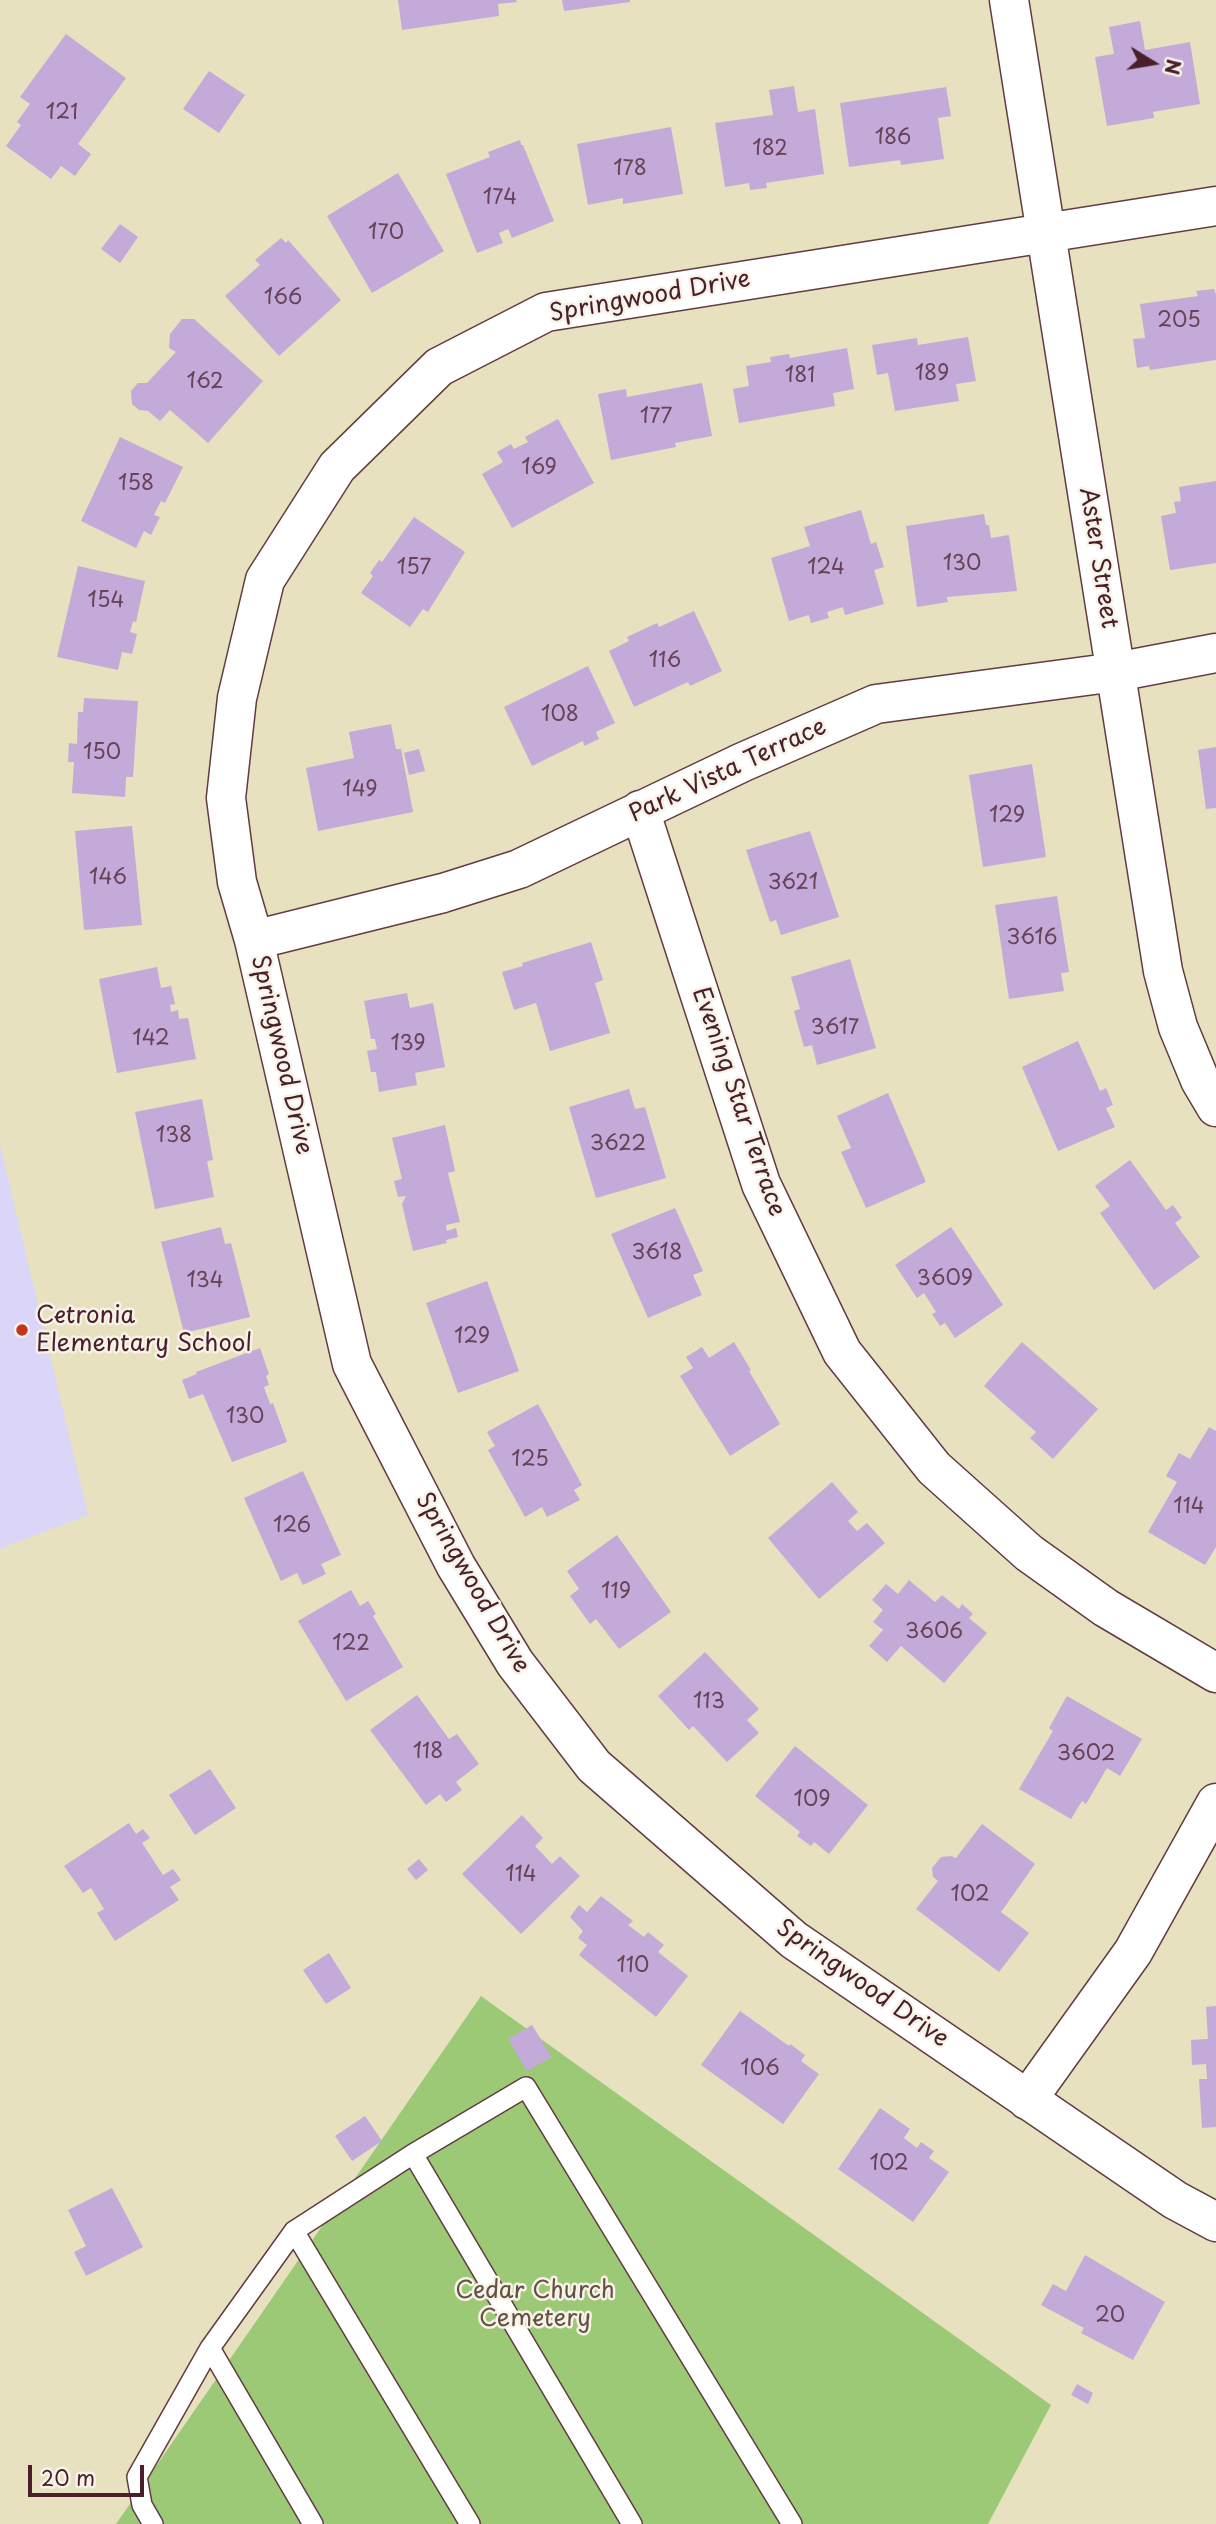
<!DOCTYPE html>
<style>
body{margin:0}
#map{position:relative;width:1216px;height:2524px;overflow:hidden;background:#e7e1bf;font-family:"Playpen Sans",sans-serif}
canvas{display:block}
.north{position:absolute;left:1118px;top:28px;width:70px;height:70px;-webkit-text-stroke:5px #f7f3e8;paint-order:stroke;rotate:101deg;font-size:19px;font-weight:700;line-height:28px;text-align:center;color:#4a1f2b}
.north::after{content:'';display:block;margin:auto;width:24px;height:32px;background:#4a1f2b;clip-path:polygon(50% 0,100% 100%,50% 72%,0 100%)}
.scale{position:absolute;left:28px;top:2465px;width:116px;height:32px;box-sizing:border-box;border:4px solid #4a1f2b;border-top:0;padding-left:9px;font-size:21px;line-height:24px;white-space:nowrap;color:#4a1f2b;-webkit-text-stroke:5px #f7f3e8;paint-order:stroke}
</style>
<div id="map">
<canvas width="1216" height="2524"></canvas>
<div class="north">N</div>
<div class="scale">20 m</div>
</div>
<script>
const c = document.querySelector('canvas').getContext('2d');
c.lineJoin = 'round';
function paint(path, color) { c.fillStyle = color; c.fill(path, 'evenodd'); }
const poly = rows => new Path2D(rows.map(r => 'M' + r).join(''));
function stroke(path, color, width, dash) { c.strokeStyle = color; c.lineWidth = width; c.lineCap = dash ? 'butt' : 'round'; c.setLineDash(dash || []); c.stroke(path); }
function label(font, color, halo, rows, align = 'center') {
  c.font = font + ' "Playpen Sans",sans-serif'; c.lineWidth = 5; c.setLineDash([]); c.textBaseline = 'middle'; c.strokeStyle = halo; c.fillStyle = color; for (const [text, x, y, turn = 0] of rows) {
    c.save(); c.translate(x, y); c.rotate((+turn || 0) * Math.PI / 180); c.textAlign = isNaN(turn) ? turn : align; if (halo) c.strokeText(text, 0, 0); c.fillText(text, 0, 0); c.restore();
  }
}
const built = poly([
 [0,1145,88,1515,0,1549]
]);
const green = poly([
 [481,1996,1051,2405,988,2524,116,2524]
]);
const building = poly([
 [398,0,516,0,517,2,498,4,499,16,402,30],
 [562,0,630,0,630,2,564,11],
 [1140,21,1145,50,1190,42,1200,104,1153,112,1154,118,1107,126,1095,57,1114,54,1109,27],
 [66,34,126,78,78,144,91,154,75,176,61,166,51,179,6,146,21,125,17,122,30,104,20,97],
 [209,71,245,95,219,133,183,109],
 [794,86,798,112,815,109,824,174,766,183,767,188,750,190,749,183,725,187,715,123,773,115,769,90],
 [946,87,951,116,938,118,944,159,901,165,900,160,849,167,840,103],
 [671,127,683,194,623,204,623,198,588,205,577,144],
 [520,140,521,145,523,145,554,221,512,238,508,229,499,233,503,243,477,253,446,174,490,157,488,152],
 [398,173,444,251,372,293,327,216],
 [120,224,138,237,120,263,101,249],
 [281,238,286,243,288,240,341,300,279,356,225,296,260,265,255,260],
 [1214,289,1216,294,1216,360,1150,370,1149,366,1137,368,1133,339,1145,338,1140,304,1198,296,1196,291],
 [182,319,194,319,263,381,208,443,170,410,160,421,148,411,139,410,132,404,131,391,138,383,147,383,176,352,169,348,170,334],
 [968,337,976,381,956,384,959,401,895,411,888,373,877,375,872,345,917,338,918,345],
 [847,348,854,389,833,393,835,406,739,423,733,389,749,386,746,366,771,362,770,357,789,354,790,358],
 [702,383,712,436,675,443,676,447,611,460,598,394,626,389,627,397],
 [558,419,594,483,512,528,482,474,503,462,497,452,511,444,514,449,528,442,525,437],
 [120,437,183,467,165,503,161,501,154,515,160,517,151,535,144,531,136,548,81,521],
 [1216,481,1216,563,1170,570,1161,516,1176,513,1174,502,1181,501,1179,487],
 [861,510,871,544,876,542,884,567,874,570,884,604,845,615,843,607,827,612,829,618,811,623,809,615,789,621,771,558,810,546,804,527],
 [984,514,986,525,989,525,991,538,1009,535,1017,591,947,597,948,602,917,607,906,526],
 [414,517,465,552,428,612,423,609,410,627,361,593,373,576,370,573,379,560,382,562],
 [78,566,145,581,136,622,133,621,130,632,137,634,132,654,122,652,118,670,57,657],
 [694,611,722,671,690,686,688,682,634,707,609,651,629,641,627,637,657,623,659,627],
 [588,666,615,723,596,732,599,739,584,746,583,741,532,766,504,707],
 [84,698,138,701,133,777,126,777,125,797,72,793,74,762,68,762,69,743,77,744,78,712,83,712],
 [391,724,396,749,401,749,413,812,318,831,306,768,354,758,349,732],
 [1216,747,1216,808,1206,809,1198,750],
 [419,749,425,771,409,775,404,753],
 [1032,764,1046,857,983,867,969,775],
 [132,826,142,925,84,930,75,831],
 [810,831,839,917,781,935,776,920,770,922,746,850],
 [1057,896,1069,972,1061,973,1064,991,1009,999,995,905],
 [591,942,603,980,595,983,610,1033,550,1051,536,1003,514,1010,502,972,523,966,522,963],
 [850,959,876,1048,817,1065,812,1045,804,1047,794,1011,800,1009,791,977],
 [157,967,161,988,171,986,175,1004,170,1005,171,1012,178,1010,179,1019,188,1018,196,1059,117,1073,99,979],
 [407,993,410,1008,433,1003,445,1067,415,1073,417,1085,379,1092,376,1072,371,1072,367,1051,377,1049,375,1039,371,1039,364,1001],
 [1078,1041,1100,1091,1106,1088,1113,1105,1106,1108,1115,1127,1058,1151,1022,1067],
 [629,1089,635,1109,645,1107,666,1178,596,1198,569,1107],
 [888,1093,926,1182,866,1208,841,1152,851,1148,837,1116],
 [202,1099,213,1160,207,1161,214,1197,155,1209,135,1112],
 [445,1125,455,1171,448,1173,460,1222,446,1225,447,1231,456,1228,458,1237,446,1240,447,1243,413,1251,402,1204,406,1196,398,1197,394,1181,402,1179,392,1138],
 [1130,1160,1166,1210,1173,1205,1182,1218,1175,1223,1200,1257,1154,1290,1100,1213,1110,1206,1095,1186],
 [675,1208,703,1271,693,1275,702,1295,648,1318,611,1234],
 [221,1227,225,1244,231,1243,250,1317,184,1333,161,1242],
 [951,1227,1003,1305,955,1338,945,1323,940,1326,932,1314,936,1312,924,1293,917,1298,895,1265],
 [487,1281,519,1371,458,1393,426,1303],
 [734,1342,751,1370,749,1371,780,1424,730,1456,680,1376,693,1368,686,1357,702,1347,709,1358],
 [1022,1342,1098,1409,1053,1459,1030,1438,1036,1432,984,1386],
 [260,1348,269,1374,266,1376,269,1385,264,1387,270,1404,273,1403,287,1442,232,1462,203,1394,189,1399,182,1380,197,1374,196,1372],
 [538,1404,582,1485,574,1490,580,1500,547,1517,542,1507,525,1517,488,1450,495,1446,487,1432],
 [1209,1427,1216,1431,1216,1547,1205,1565,1148,1532,1177,1482,1166,1476,1179,1453,1190,1459],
 [303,1471,341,1555,321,1564,326,1574,303,1585,297,1573,281,1581,244,1498],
 [832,1482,858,1512,848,1521,857,1531,867,1523,885,1543,819,1599,768,1538],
 [617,1535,671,1612,619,1649,596,1619,590,1624,570,1596,579,1589,567,1571],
 [909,1580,935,1602,942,1595,959,1609,962,1604,973,1614,969,1618,987,1633,944,1683,901,1646,887,1662,869,1646,883,1630,873,1622,883,1610,872,1600,886,1584,898,1594],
 [351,1590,360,1606,368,1601,376,1614,373,1616,403,1667,346,1701,298,1621],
 [705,1652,759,1709,747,1720,759,1733,727,1762,693,1726,689,1730,658,1696],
 [417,1695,449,1739,457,1734,479,1764,456,1782,462,1790,446,1802,440,1794,426,1805,370,1730],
 [1067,1696,1142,1739,1120,1776,1107,1768,1086,1804,1082,1801,1071,1819,1019,1789,1053,1731,1049,1728],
 [795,1746,868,1805,829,1854,814,1842,811,1846,797,1836,800,1832,755,1796],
 [210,1769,236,1808,195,1835,169,1795],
 [522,1815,543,1838,535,1846,552,1864,560,1856,580,1876,521,1934,462,1874],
 [129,1823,136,1834,143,1829,150,1838,142,1843,163,1875,173,1869,181,1880,170,1887,179,1900,115,1941,97,1913,104,1909,91,1888,83,1893,64,1866],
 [982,1824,1035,1864,1001,1912,1029,1933,999,1972,916,1909,938,1881,933,1877,932,1868,941,1857,951,1856,956,1858],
 [419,1859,428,1870,416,1880,407,1869],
 [601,1896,633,1921,628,1925,644,1937,648,1932,664,1945,658,1952,688,1976,656,2017,579,1955,587,1945,578,1938,583,1931,570,1917,579,1905,587,1912],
 [329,1953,351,1988,326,2004,303,1970],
 [1216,2006,1216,2127,1202,2128,1199,2079,1207,2079,1206,2064,1192,2065,1191,2040,1208,2039,1206,2007],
 [740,2011,789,2046,790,2044,805,2055,801,2061,819,2074,783,2124,701,2065],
 [532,2025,552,2057,527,2071,508,2039],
 [880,2108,910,2129,904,2138,917,2148,921,2142,934,2151,929,2158,949,2172,913,2222,838,2169],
 [365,2116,382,2141,352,2161,335,2136],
 [112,2188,143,2247,86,2276,74,2252,86,2246,68,2210],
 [1085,2255,1165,2302,1133,2360,1081,2333,1084,2328,1041,2305,1053,2284,1066,2291],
 [1077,2384,1093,2393,1088,2404,1071,2395]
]);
const lane = poly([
 [413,2154,632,2524],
 [294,2231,470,2524],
 [210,2348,313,2524],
 [153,2524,142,2505,137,2477,210,2348,294,2231,413,2154,526,2087,792,2524]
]);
const street = poly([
 [1009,0,1163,971,1178,1027,1200,1080,1216,1107],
 [1216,206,546,312,439,367,337,467,265,580,237,698,226,798,237,882,254,940,352,1364,456,1566,515,1663,594,1766,794,1940,1175,2200,1216,2222],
 [640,810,761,1184,842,1352,934,1468,1029,1553,1106,1608,1216,1673],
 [254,940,443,893,519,869,743,762,876,704,1116,672,1216,653],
 [1027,2100,1133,1952,1216,1803]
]);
const markers = [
 [22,1330,7,"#c8321e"]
];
const numberNames = [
 ["121",62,113],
 ["186",893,138],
 ["182",770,149],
 ["178",630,169],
 ["174",500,198],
 ["170",386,233],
 ["166",283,298],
 ["205",1179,321],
 ["189",932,374],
 ["181",800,376],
 ["162",205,382],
 ["177",656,417],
 ["169",539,468],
 ["158",136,484],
 ["130",962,564],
 ["157",414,568],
 ["124",826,568],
 ["154",106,601],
 ["116",665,661],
 ["108",560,715],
 ["150",102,753],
 ["149",360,790],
 ["129",1007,816],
 ["146",108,878],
 ["3621",793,883],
 ["3616",1032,938],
 ["3617",835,1028],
 ["142",151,1039],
 ["139",408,1044],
 ["138",174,1136],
 ["3622",618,1144],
 ["3618",657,1253],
 ["3609",945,1279],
 ["134",205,1281],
 ["129",472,1337],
 ["130",245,1417],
 ["125",530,1460],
 ["114",1189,1507],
 ["126",292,1526],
 ["119",616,1592],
 ["3606",934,1632],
 ["122",351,1644],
 ["113",709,1702],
 ["118",428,1752],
 ["3602",1086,1754],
 ["109",812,1800],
 ["114",521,1875],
 ["102",970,1895],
 ["110",633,1966],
 ["106",760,2069],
 ["102",889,2164],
 ["20",1110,2316]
];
const streetNames = [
 ["Springwood Drive",650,297,-10],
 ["Aster Street",1098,558,81],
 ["Park Vista Terrace",728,771,-25],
 ["Springwood Drive",281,1055,77],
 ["Evening Star Terrace",738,1102,71],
 ["Springwood Drive",472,1583,60],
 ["Springwood Drive",862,1984,35]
];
const poiNames = [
 ["Cetronia",36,1316],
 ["Elementary School",36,1344]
];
const parkNames = [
 ["Cedar Church",535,2291],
 ["Cemetery",535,2319]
];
paint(built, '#dbd6f7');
paint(green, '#9cc976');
paint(building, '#c3aad9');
stroke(lane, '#623c41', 22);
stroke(street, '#623c41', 41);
stroke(lane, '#fff', 19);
stroke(street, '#fff', 38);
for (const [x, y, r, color] of markers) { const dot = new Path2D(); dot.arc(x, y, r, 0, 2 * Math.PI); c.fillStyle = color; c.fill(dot); stroke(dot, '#f7f3e8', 2.5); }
label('21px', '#684256', null, numberNames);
label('24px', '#4a1f2b', '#f7f3e8', streetNames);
label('24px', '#4a1f2b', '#f7f3e8', poiNames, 'left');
label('24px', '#635242', '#f7f3e8', parkNames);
</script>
